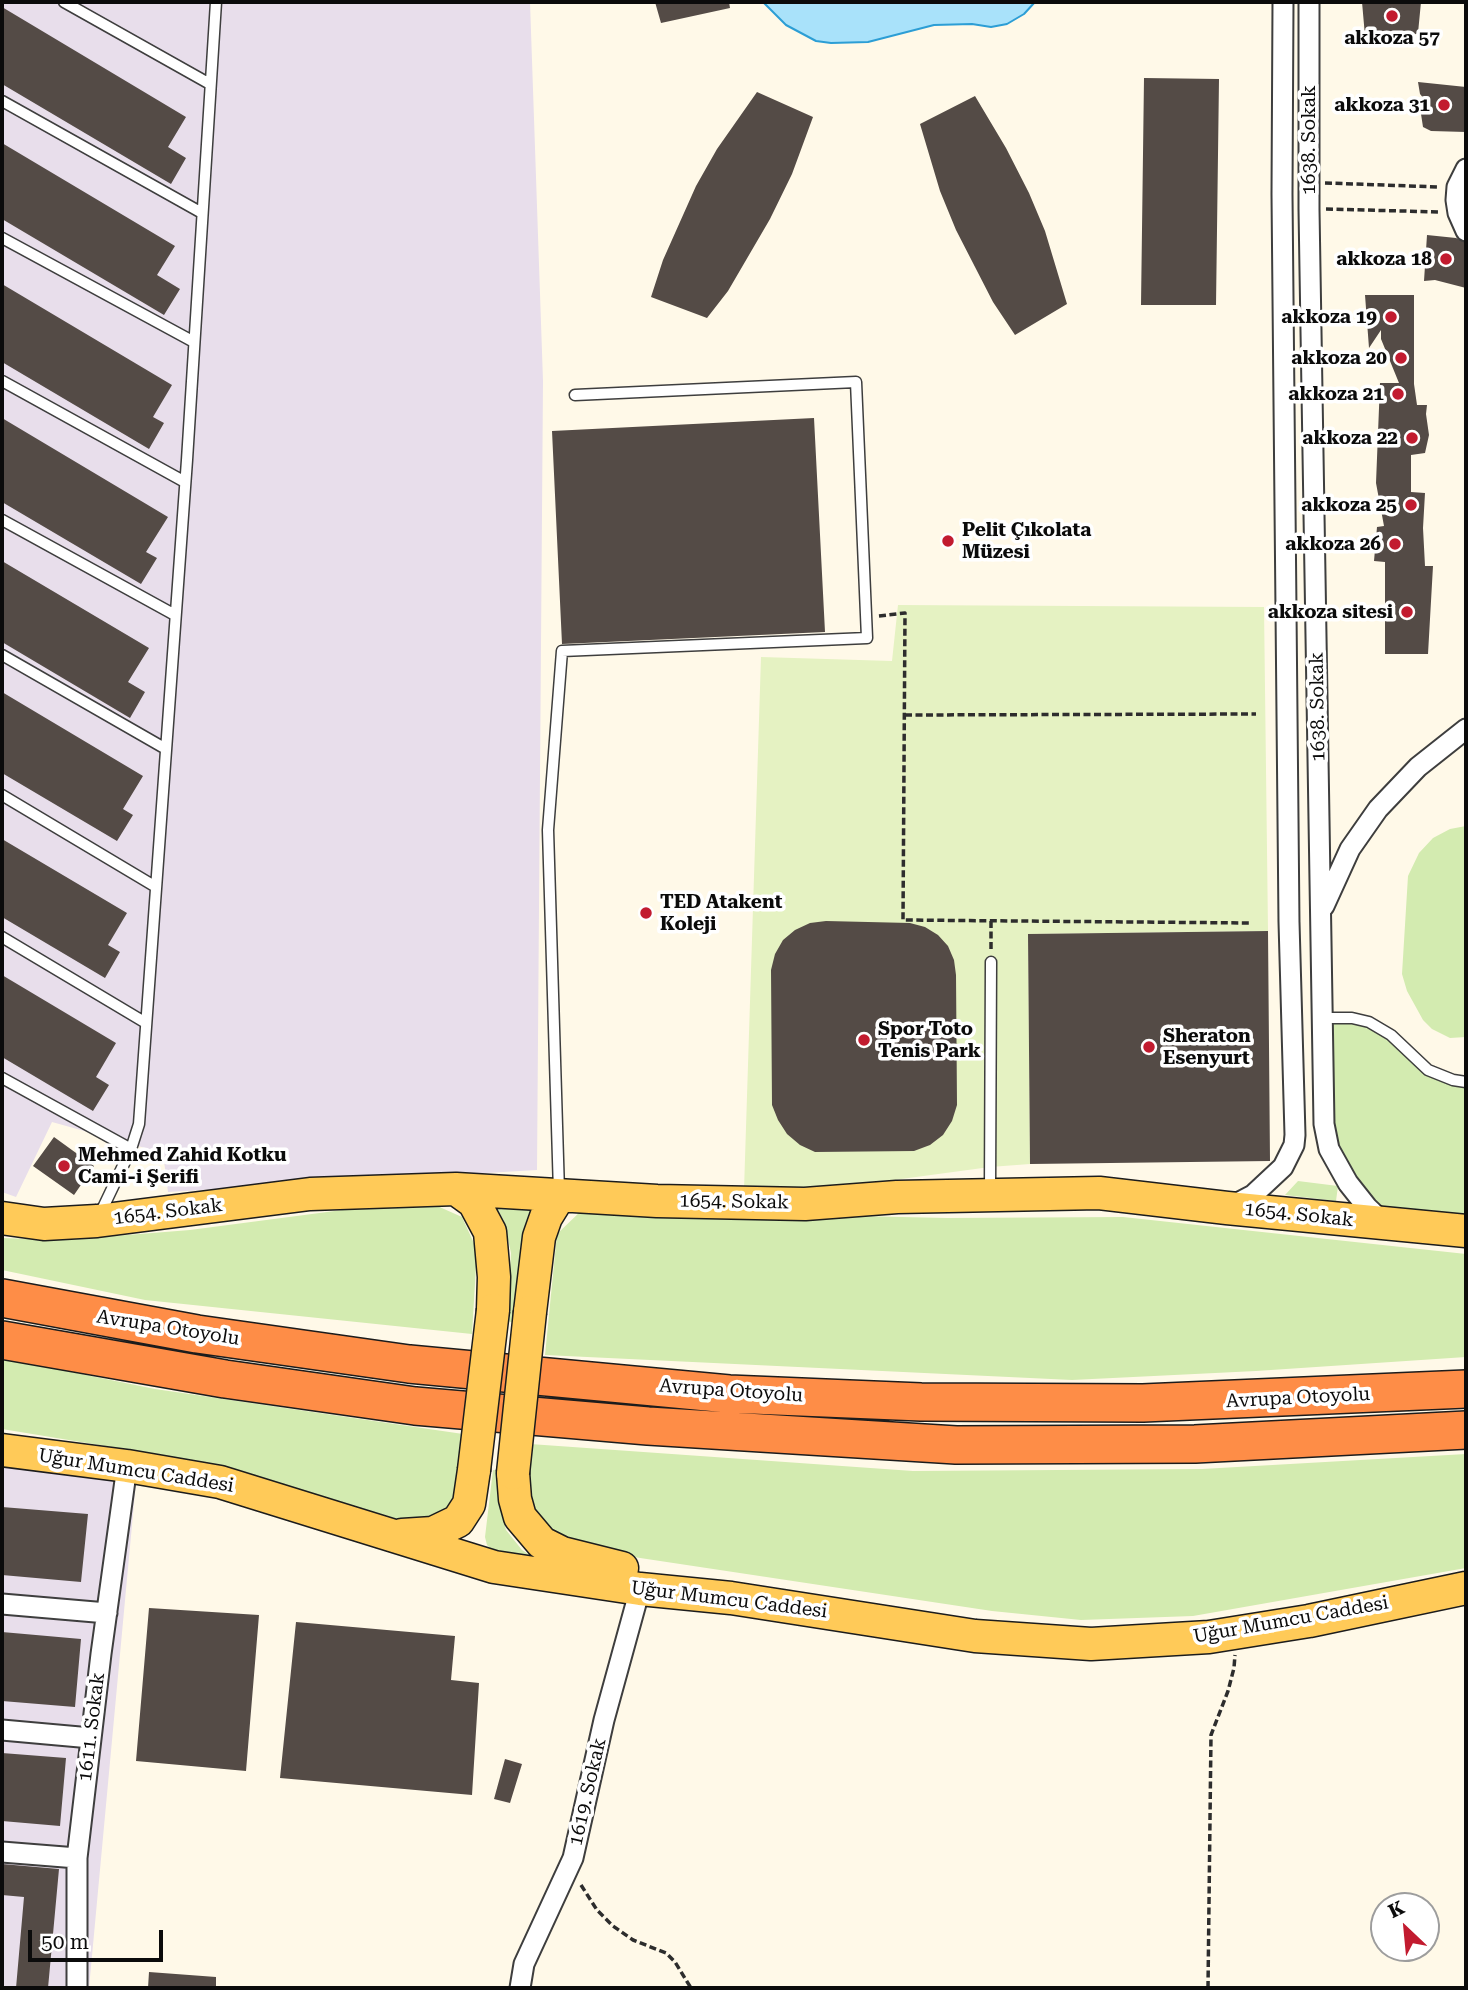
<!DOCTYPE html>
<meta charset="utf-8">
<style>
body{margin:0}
#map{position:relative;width:1468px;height:1990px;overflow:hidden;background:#fff9e8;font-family:"Roboto Serif",serif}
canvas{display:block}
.frame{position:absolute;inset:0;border:4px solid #0b0b0b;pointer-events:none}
.north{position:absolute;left:1370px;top:1892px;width:70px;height:70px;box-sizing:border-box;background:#fff;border:2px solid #9d9d9d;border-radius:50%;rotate:334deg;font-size:19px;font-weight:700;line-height:28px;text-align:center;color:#0b0b0b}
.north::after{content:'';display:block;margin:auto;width:24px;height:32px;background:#c21b2f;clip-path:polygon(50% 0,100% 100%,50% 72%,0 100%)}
.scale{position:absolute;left:28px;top:1930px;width:135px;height:32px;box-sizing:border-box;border:4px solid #0b0b0b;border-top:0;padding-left:9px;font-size:21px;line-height:24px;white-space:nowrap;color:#0b0b0b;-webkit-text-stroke:5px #fff;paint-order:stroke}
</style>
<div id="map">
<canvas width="1468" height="1990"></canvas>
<div class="frame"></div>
<div class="north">K</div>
<div class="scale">50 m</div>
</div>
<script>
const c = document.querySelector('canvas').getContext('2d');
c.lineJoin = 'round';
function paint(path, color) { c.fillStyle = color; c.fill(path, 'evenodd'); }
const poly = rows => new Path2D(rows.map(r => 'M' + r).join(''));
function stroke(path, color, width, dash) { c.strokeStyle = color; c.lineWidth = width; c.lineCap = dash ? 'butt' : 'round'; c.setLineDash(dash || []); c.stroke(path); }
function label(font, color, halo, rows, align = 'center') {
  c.font = font + ' "Roboto Serif",serif'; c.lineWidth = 7; c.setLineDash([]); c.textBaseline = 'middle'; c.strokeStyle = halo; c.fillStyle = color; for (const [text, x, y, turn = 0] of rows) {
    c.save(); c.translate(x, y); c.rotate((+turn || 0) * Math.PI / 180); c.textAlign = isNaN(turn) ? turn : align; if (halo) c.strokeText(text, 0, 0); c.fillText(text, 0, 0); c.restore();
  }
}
const industrial = poly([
 [2,2,530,2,543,381,537,1170,168,1192,163,1153,52,1122,16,1197,2,1192],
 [2,1465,136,1482,89,1988,2,1988]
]);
const green = poly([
 [1466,826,1466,1037,1450,1038,1432,1029,1423,1020,1407,991,1402,974,1408,876,1419,853,1433,838,1450,829],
 [1323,1018,1369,1022,1418,1062,1466,1082,1466,1215,1367,1207,1333,1158],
 [1298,1181,1338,1186,1336,1201,1285,1195],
 [494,1203,534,1205,519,1324,507,1321,511,1253,504,1221],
 [435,1205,462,1217,477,1250,472,1334,145,1300,2,1270,2,1238,64,1240,190,1230,350,1209],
 [582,1210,947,1218,1123,1217,1466,1254,1466,1357,1256,1371,1072,1380,545,1355,557,1234],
 [2,1358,155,1389,463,1434,464,1487,448,1517,408,1522,208,1463,2,1429],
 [530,1444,913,1471,1202,1469,1466,1454,1466,1568,1193,1616,1081,1620,992,1611,607,1553,543,1530,524,1487],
 [493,1470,503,1471,500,1507,506,1530,522,1550,545,1565,492,1550,487,1545,485,1537]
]);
const pitch = poly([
 [898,605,1264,607,1268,931,1028,934,1030,1164,990,1167,820,1190,744,1190,761,657,892,661]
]);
const water = poly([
 [763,2,1035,2,1024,14,1007,24,991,27,972,24,934,25,868,42,831,43,816,41,786,25,763,2]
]);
const building = poly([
 [655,2,729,2,730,8,661,23],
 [1362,2,1421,2,1418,33,1411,36,1393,37,1365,36],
 [2,7,186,117,168,147,186,158,171,184,2,84],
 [1144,78,1219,79,1216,305,1141,305],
 [1418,82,1466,87,1466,132,1431,131,1423,127,1421,114,1429,105,1420,94],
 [757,92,813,117,792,174,770,219,728,291,707,318,651,297,663,260,696,186,717,149],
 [975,96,1006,148,1029,193,1045,231,1067,304,1015,335,993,302,956,230,940,191,920,124],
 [2,143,175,246,157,275,180,289,164,315,2,219],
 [1427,235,1456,238,1466,243,1466,288,1435,280,1424,281],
 [2,284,172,385,153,417,164,423,149,449,2,362],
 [1365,295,1414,295,1414,384,1417,405,1427,405,1426,414,1429,435,1425,453,1411,455,1411,492,1425,493,1423,528,1425,566,1433,566,1428,654,1385,654,1385,562,1374,561,1377,527,1384,526,1376,483,1380,383,1399,383,1381,339,1381,330,1369,348],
 [2,418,168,517,146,552,157,558,141,584,2,502],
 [814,418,825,632,562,644,552,431],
 [2,561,149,648,128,682,145,692,130,718,2,642],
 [2,692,143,776,123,809,133,815,117,841,2,773],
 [2,839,127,913,108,945,120,952,105,978,2,917],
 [826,921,910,923,925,927,938,935,948,946,954,960,956,975,957,1105,952,1121,943,1135,930,1145,914,1151,815,1152,800,1145,787,1134,778,1120,772,1105,771,970,775,954,783,940,795,930,810,923],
 [1268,931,1270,1161,1030,1164,1028,934],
 [2,975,116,1043,96,1077,109,1085,93,1111,2,1057],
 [54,1137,94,1166,74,1195,33,1166],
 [2,1507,88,1514,81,1582,2,1575],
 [149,1608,259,1615,246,1771,136,1761],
 [296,1622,455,1636,451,1680,479,1683,472,1795,280,1778],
 [2,1632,81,1639,75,1707,2,1701],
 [2,1753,66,1758,60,1826,2,1821],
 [505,1759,522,1764,510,1803,494,1799],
 [2,1864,59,1869,48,1988,16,1988,24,1897,2,1895],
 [149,1972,216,1977,216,1988,148,1988]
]);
const path = poly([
 [1325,183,1440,187],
 [1326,209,1440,212],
 [879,616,905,613,903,920,1251,923],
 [905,715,1256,714],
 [991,921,991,949],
 [581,1885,597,1910,613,1926,633,1940,666,1953,675,1962,691,1988],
 [1208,1988,1211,1735,1228,1691,1234,1668,1235,1655]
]);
const lane = poly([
 [64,2,210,84],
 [2,101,202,213],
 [2,238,194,342],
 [2,381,185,482],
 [2,520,175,615],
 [2,655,166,749],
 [2,795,156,887],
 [2,937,146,1023],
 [1323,1018,1352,1018,1369,1022,1391,1035,1428,1070,1453,1080,1466,1082],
 [2,1078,131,1149],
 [990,1190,991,962],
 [559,1192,548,830,562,651,867,638,856,382,575,395],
 [100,1214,131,1149,139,1124,187,460,216,2]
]);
const street = poly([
 [1309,2,1309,209,1324,1124,1329,1149,1348,1183,1367,1207,1384,1223],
 [1466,169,1457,187,1456,200,1458,213,1466,231],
 [1324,906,1350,849,1378,809,1418,767,1466,729],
 [1230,1207,1253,1195,1283,1167,1294,1145,1295,1135,1289,922,1282,194,1283,2],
 [2,1604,107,1613],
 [2,1730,91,1738],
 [2,1852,77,1858],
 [77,1988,77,1858,101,1654,127,1466],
 [520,1988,524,1964,573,1858,604,1720,640,1589]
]);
const primary = poly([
 [456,1189,474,1202,490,1232,494,1277,493,1310],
 [2,1218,44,1224,97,1221,310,1194,456,1189,657,1201,805,1204,897,1197,1099,1193,1227,1208,1466,1231],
 [530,1312,539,1237,546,1217,559,1196],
 [2,1450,127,1466,220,1482,494,1567,640,1589,731,1598,975,1636,1091,1644,1209,1637,1309,1621,1466,1588],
 [513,1473,515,1499,520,1517,542,1543,562,1553,622,1568],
 [402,1535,433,1533,458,1521,469,1504,474,1470]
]);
const highway = poly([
 [2,1298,197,1334,409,1364,729,1394,921,1402,1143,1403,1466,1389],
 [2,1340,225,1379,415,1406,648,1426,956,1445,1195,1444,1466,1430]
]);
const primaryBridge = poly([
 [474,1470,493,1310],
 [513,1473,530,1312]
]);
const markers = [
 [1392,16,7,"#c21b2f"],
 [1444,105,7,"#c21b2f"],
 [1446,259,7,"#c21b2f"],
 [1391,317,7,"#c21b2f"],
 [1401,358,7,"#c21b2f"],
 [1398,394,7,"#c21b2f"],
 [1412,438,7,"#c21b2f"],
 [1411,505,7,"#c21b2f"],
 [948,541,7,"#c21b2f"],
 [1395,544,7,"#c21b2f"],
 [1407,612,7,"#c21b2f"],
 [646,913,7,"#c21b2f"],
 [864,1040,7,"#c21b2f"],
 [1149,1047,7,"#c21b2f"],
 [64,1166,7,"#c21b2f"]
];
const poiNames = [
 ["akkoza 57",1392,38,"center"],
 ["akkoza 31",1430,105],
 ["akkoza 18",1432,259],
 ["akkoza 19",1377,317],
 ["akkoza 20",1387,358],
 ["akkoza 21",1384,394],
 ["akkoza 22",1398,438],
 ["akkoza 25",1397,505],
 ["Pelit Çıkolata",962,530,"left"],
 ["Müzesi",962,552,"left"],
 ["akkoza 26",1381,544],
 ["akkoza sitesi",1393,612],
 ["TED Atakent",660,902,"left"],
 ["Koleji",660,924,"left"],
 ["Spor Toto",878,1029,"left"],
 ["Tenis Park",878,1051,"left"],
 ["Sheraton",1163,1036,"left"],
 ["Esenyurt",1163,1058,"left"],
 ["Mehmed Zahid Kotku",78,1155,"left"],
 ["Cami-i Şerifi",78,1177,"left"]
];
const streetNames = [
 ["1638. Sokak",1309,140,-90],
 ["1638. Sokak",1318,707,-91],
 ["1654. Sokak",734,1202,1],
 ["1654. Sokak",168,1212,-7],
 ["1654. Sokak",1299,1215,6],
 ["Avrupa Otoyolu",168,1328,9],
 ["Avrupa Otoyolu",731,1391,4],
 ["Avrupa Otoyolu",1298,1398,-3],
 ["Uğur Mumcu Caddesi",136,1471,9],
 ["Uğur Mumcu Caddesi",729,1600,7],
 ["Uğur Mumcu Caddesi",1291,1620,-10],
 ["1611. Sokak",92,1727,-83],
 ["1619. Sokak",588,1792,-77]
];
paint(industrial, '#e8deeb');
paint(green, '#d3ebb0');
paint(pitch, '#e5f2c2');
paint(water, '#a9e2fa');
stroke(water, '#2c9ed5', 2);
paint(building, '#544b46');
stroke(lane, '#3e3e3e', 13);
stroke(street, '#3e3e3e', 23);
stroke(primary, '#1c1c1c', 35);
stroke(highway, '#1c1c1c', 40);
stroke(path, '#2d2d2d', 3.5, [7, 3.5]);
stroke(lane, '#fff', 10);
stroke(street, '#fff', 19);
stroke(primary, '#ffca58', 32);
stroke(highway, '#fe8d47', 37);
stroke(primaryBridge, '#1c1c1c', 35, []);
stroke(primaryBridge, '#ffca58', 32);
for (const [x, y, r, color] of markers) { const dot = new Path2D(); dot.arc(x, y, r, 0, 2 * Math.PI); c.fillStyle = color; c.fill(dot); stroke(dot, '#fff', 2.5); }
label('bold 19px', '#0b0b0b', '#fff', poiNames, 'right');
label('19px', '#0b0b0b', '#fff', streetNames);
</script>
